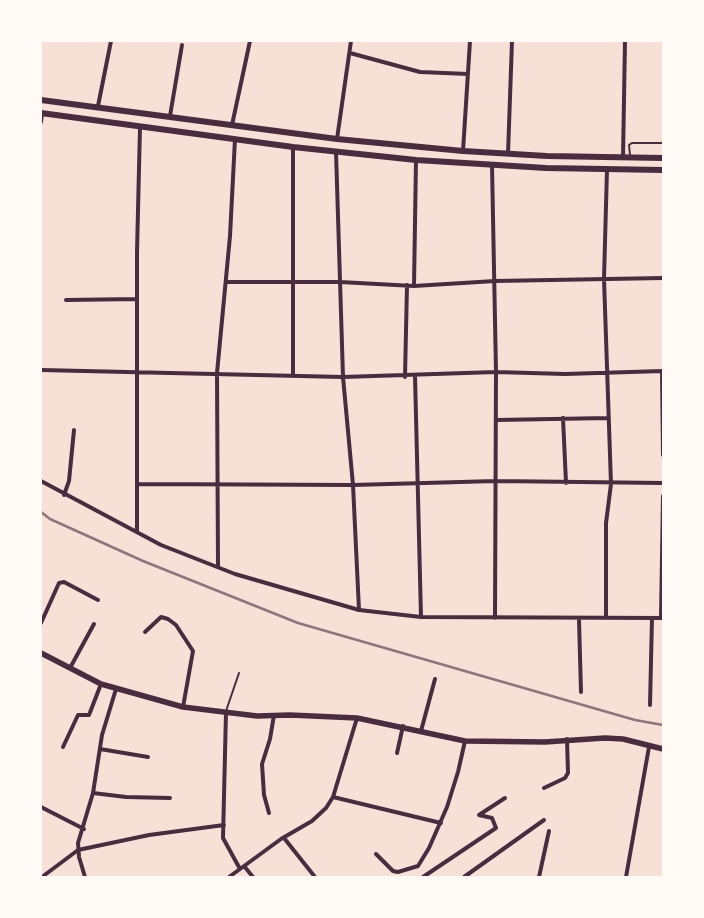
<!DOCTYPE html>
<style>
body{margin:0}
#map{position:relative;width:704px;height:918px;overflow:hidden;background:#f7e1d7;font-family:Raleway,sans-serif}
canvas{display:block}
.frame{position:absolute;inset:0;border:42px solid #fffaf5;pointer-events:none}
</style>
<div id="map">
<canvas width="704" height="918"></canvas>
<div class="frame"></div>
</div>
<script>
const c = document.querySelector('canvas').getContext('2d');
c.lineJoin = 'round';
const poly = rows => new Path2D(rows.map(r => 'M' + r).join(''));
function stroke(path, color, width, dash) { c.strokeStyle = color; c.lineWidth = width; c.lineCap = dash ? 'butt' : 'round'; c.setLineDash(dash || []); c.stroke(path); }
const service = poly([
 [630,155,629,145,632,143,663,143],
 [226,711,239,673]
]);
const minor = poly([
 [350,53,420,72,468,74],
 [98,106,111,41],
 [170,116,182,45],
 [41,122,42,114],
 [232,125,250,41],
 [337,139,351,41],
 [293,147,293,374],
 [463,151,470,41],
 [336,152,343,377,353,485,359,610],
 [508,154,512,41],
 [623,157,625,41],
 [492,165,496,372,495,618],
 [226,282,340,282,414,286,495,281,663,278],
 [414,286,416,160],
 [66,300,137,299],
 [41,370,343,377,496,372,565,374,663,371],
 [662,371,663,455],
 [415,376,421,617],
 [405,377,407,285],
 [563,418,566,483],
 [496,420,608,418],
 [41,481,161,545,235,574,359,610,421,617,663,618],
 [137,484,353,485,496,481,663,483],
 [64,495,69,481,74,430],
 [137,532,137,252,140,127],
 [218,566,217,373,230,236,235,139],
 [606,618,606,523,611,484,604,279,607,169],
 [661,618,663,496],
 [579,620,581,692],
 [41,623,59,583,64,582,98,600],
 [145,632,161,617,168,619,176,625,193,651,183,707],
 [70,668,94,624],
 [650,705,652,618],
 [226,712,223,838,240,869],
 [421,731,435,679],
 [63,747,78,715,89,715,101,684],
 [100,749,148,757],
 [397,753,403,726],
 [544,788,565,778,568,773,567,739],
 [93,793,126,797,170,798],
 [333,797,441,823],
 [41,807,84,829],
 [269,813,264,795,262,764,270,739,274,715],
 [284,838,315,877],
 [376,854,393,871,398,872,418,866,429,848,447,807,458,772,465,741],
 [244,866,253,877],
 [42,877,78,850,149,835,224,825],
 [85,877,79,857,78,843,93,793,102,735,116,689],
 [229,877,281,839,312,821,326,808,333,797,357,718],
 [423,877,496,828,492,818,479,815,505,798],
 [464,877,544,820],
 [539,877,549,831],
 [626,877,649,747]
]);
const secondary = poly([
 [41,653,101,684,183,707,257,716,290,715,357,718,465,741,545,742,605,738,623,739,663,749]
]);
const trunk = poly([
 [41,100,337,139,463,151,547,156,663,158],
 [41,113,293,147,416,160,546,168,663,170]
]);
const rail = poly([
 [41,512,50,519,143,561,298,623,635,720,663,725]
]);
stroke(service, '#4a2c40', 2);
stroke(minor, '#4a2c40', 4);
stroke(secondary, '#4a2c40', 5.5);
stroke(trunk, '#4a2c40', 6);
stroke(rail, '#8f747c', 2.5);
</script>
